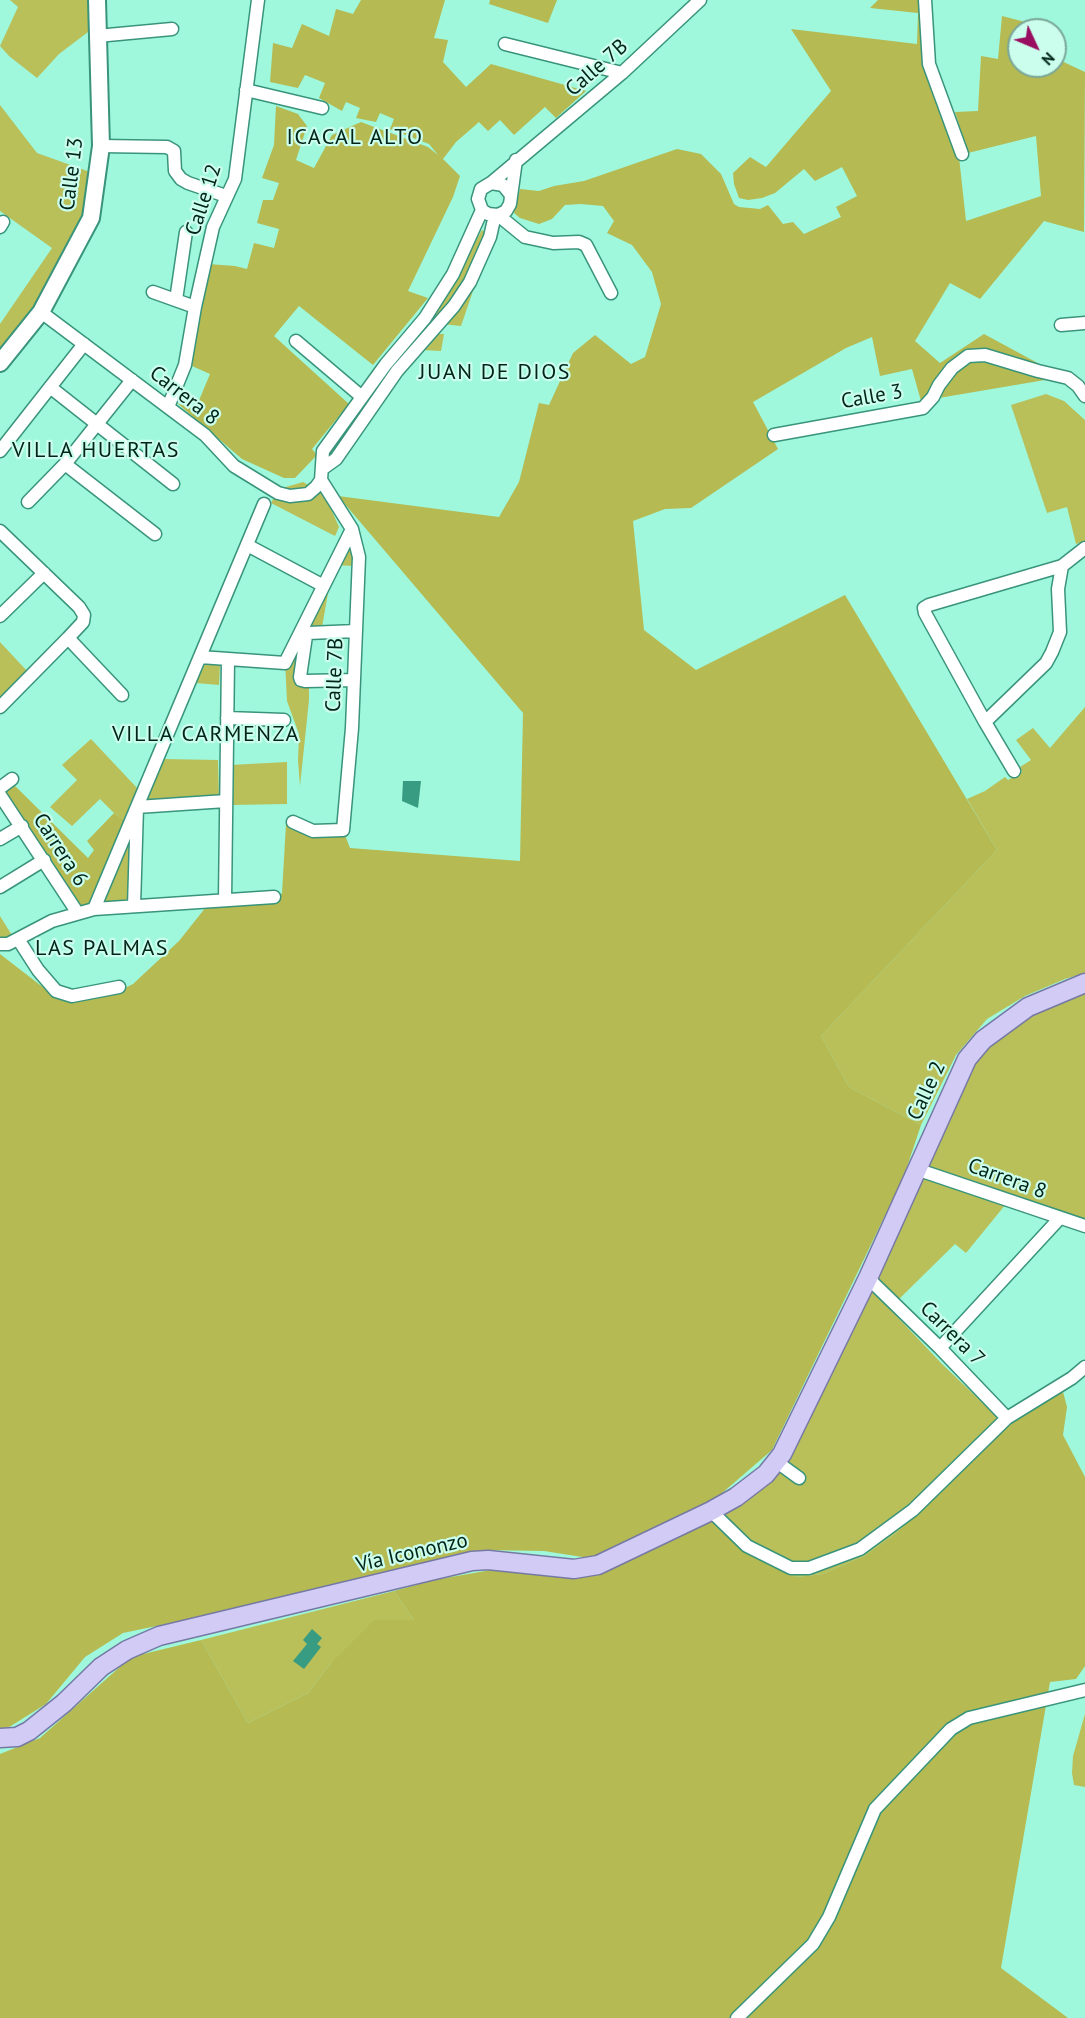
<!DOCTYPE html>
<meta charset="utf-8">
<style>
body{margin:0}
#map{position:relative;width:1085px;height:2018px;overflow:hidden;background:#9ff8dc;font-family:"PT Sans",sans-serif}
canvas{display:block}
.north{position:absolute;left:1007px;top:18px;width:60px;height:60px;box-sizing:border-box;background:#cbfeec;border:2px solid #7aa798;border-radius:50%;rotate:134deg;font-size:16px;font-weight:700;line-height:24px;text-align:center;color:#00241a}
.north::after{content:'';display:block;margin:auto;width:21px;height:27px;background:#990e61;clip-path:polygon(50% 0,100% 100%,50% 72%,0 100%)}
</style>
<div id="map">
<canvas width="1085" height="2018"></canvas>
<div class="north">N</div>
</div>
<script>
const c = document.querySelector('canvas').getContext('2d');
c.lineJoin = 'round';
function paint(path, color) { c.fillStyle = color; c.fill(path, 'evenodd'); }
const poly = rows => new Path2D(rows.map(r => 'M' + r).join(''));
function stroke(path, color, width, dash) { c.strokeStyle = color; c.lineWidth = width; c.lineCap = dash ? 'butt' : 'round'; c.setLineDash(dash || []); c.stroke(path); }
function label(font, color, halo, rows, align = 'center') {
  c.font = font + ' "PT Sans",sans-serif'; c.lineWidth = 4.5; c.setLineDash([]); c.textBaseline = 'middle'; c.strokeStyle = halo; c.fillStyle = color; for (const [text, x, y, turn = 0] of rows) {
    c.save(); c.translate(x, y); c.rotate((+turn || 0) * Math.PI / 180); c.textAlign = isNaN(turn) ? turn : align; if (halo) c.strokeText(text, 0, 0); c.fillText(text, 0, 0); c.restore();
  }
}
const green = poly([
 [10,0,92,0,92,29,59,54,37,78,9,56,0,46,18,7],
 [0,105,37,153,90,172,87,214,33,307,0,348,0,324,52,248,0,211],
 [482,230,488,234,454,298,334,458,326,452,456,276],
 [474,288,461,326,442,324],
 [436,334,444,334,441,351,421,350],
 [1046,394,1064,401,1085,420,1085,541,1076,544,1067,507,1047,513,1011,405],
 [303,482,319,491,327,500,339,527,335,536,271,503,279,489],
 [345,537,354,557,355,566,333,565,322,627,301,635,294,683,309,685,309,700,300,786,298,760,299,734,287,701,285,661],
 [0,642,28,672,0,703],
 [205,664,220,665,219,685,196,683],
 [1085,707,1085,973,1065,979,1025,996,987,1019,956,1055,921,1125,849,1087,821,1036,997,850,967,799,985,791,1005,777,1008,780,1022,772,1020,767,1031,760,1016,740,1033,728,1050,748],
 [91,739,138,789,125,820,114,813,100,799,72,826,50,807,77,780,62,765],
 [163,759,218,760,219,799,143,802],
 [287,762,287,804,231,805,230,765],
 [134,819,128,903,99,904],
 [0,916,13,937,4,943,0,939],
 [1085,991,1085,1223,927,1167,962,1087,977,1062,992,1041,1032,1011],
 [923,1175,1006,1204,966,1253,955,1244,897,1301,876,1276],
 [869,1287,942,1364,1008,1427,895,1534,864,1556,823,1574,796,1577,749,1554,721,1531,708,1516,784,1460],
 [394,1591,414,1620,331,1663,308,1693,248,1723,201,1640],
 [1085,1714,1085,1787,1074,1785,1072,1773,1073,1756]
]);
const forest = poly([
 [361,0,445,0,434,38,448,40,443,62,466,87,491,64,586,91,556,118,545,107,514,135,500,120,488,131,479,122,456,142,443,159,460,176,453,197,408,291,428,298,373,365,299,306,274,336,349,404,312,449,317,455,295,478,284,478,242,459,177,403,195,410,210,374,192,366,208,264,235,266,247,269,254,243,274,248,279,229,257,223,263,200,273,200,279,183,262,178,274,145,276,106,298,114,307,126,296,160,314,168,332,135,361,122,428,147,438,155,429,144,390,129,394,119,380,113,376,122,356,118,360,108,346,102,342,111,319,98,325,83,305,75,298,88,270,82,273,43,292,48,302,24,329,36,336,9,353,14],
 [490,0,557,0,548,23,489,4],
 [878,0,923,0,927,65,959,157,966,221,1041,196,1036,136,968,153,955,112,978,111,981,56,998,59,1002,16,1033,24,1031,30,1019,30,1019,66,1055,66,1055,58,1085,72,1084,232,1044,221,980,299,950,283,915,341,940,363,984,334,1045,367,1045,380,921,401,912,369,880,376,872,337,846,348,753,402,778,449,691,508,665,509,633,521,644,630,696,670,845,595,997,850,821,1036,849,1087,921,1125,904,1176,772,1450,714,1500,595,1559,544,1551,483,1550,385,1578,123,1633,85,1657,46,1704,6,1729,0,1729,0,954,53,995,123,989,133,984,179,941,206,907,232,904,275,904,282,893,286,824,308,836,343,830,350,848,520,861,523,713,338,496,499,517,519,482,539,403,549,405,573,353,595,335,631,364,645,357,661,304,652,272,632,245,607,233,614,221,603,206,581,204,565,205,552,219,539,224,520,218,514,213,520,189,539,191,554,186,584,181,677,149,701,154,721,174,734,204,739,207,760,209,768,205,783,224,793,222,804,234,841,217,836,207,857,196,842,167,815,181,804,169,775,193,762,198,748,200,739,198,734,184,733,173,750,157,766,167,831,91,791,29,917,44,918,13,870,8],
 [11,782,88,858,94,850,87,841,114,813,125,820,91,904,79,906,0,791],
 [1062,1388,1067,1407,1063,1435,1085,1477,1085,1666,1076,1679,1050,1682,1001,1968,1068,2018,0,2018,0,1754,40,1738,131,1657,201,1640,248,1723,308,1693,331,1663,374,1620,414,1620,394,1591,434,1580,491,1570,518,1567,579,1573,708,1516,721,1531,749,1554,796,1577,823,1574,864,1556,895,1534,1013,1422]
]);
const water = poly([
 [403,781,421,781,418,808,402,801],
 [312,1629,322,1638,317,1644,321,1647,304,1669,293,1661,307,1644,303,1640]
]);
const minor = poly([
 [925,0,929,64,962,154],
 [97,36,172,29],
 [505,44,622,73],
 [246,90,322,108],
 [101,146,167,147,174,151,175,171,181,179,188,183,226,196],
 [491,183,622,73,700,0],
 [511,195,503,185,491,183,481,189,478,199,482,210,488,214,498,215,506,211,510,204,516,160],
 [498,215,525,237,553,243,579,242,586,245,611,293],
 [0,227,3,222],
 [153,292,195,307],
 [176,300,186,232],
 [41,312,205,435,234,466,278,493,290,496,308,494,316,487,321,480,323,451,386,364,425,318,453,274,482,210],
 [1061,325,1085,323],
 [296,341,362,397],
 [50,387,173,484],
 [168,407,185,365,195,307,213,227,235,179,258,0],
 [774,435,923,408,933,397,939,385,952,368,968,356,985,355,1038,371,1068,378,1078,386,1085,396],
 [0,451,84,344],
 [65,464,155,534],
 [322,469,336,459,397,371,454,306,470,282,490,237,495,215],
 [28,502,65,464,132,380],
 [0,531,79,607,84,615,83,622,68,638,0,707],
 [247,545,322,585],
 [0,616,44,573],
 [68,638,122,695],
 [200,657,285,663,352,529],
 [354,680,305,681,301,680,300,677,306,636,308,633,356,631],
 [227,718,284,720],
 [985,722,1046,663,1052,652,1060,632,1058,589,1062,566],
 [1014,771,985,722,925,613,924,608,929,605,1062,566,1085,548],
 [0,788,12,779],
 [0,795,77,912],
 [293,822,313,831,343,830,352,728,359,557,352,529,321,480],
 [0,839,22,826],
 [0,887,44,860],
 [225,900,228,660],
 [134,906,137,807,226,801],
 [94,909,264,504],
 [18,939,38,970,56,991,72,996,119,987],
 [0,944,8,944,52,921,94,909,274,897],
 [916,1169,1085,1226],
 [868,1278,940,1348,1007,1418],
 [940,1348,1059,1219],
 [777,1462,799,1478],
 [711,1511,747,1546,791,1568,809,1568,860,1549,913,1510,1007,1418,1072,1378,1085,1367],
 [737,2018,813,1944,829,1917,875,1809,951,1729,969,1718,1085,1690]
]);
const secondary = poly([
 [0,363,41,312,91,218,101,146,97,0]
]);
const primary = poly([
 [0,1738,17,1737,29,1731,64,1703,101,1667,127,1650,159,1636,472,1561,488,1560,574,1569,598,1565,711,1511,736,1497,766,1474,782,1454,868,1278,967,1059,983,1040,1028,1007,1085,983]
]);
const streetNames = [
 ["Calle 7B",597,68,-41],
 ["Calle 13",72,174,-83],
 ["Calle 12",204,200,-72],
 ["Carrera 8",184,396,38],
 ["Calle 3",872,397,-10],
 ["Calle 7B",335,675,-88],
 ["Carrera 6",60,850,57],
 ["Calle 2",927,1091,-65],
 ["Carrera 8",1007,1179,20],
 ["Carrera 7",952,1334,45],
 ["Vía Icononzo",412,1553,-13]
];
const neighbourhoodNames = [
 ["ICACAL ALTO",355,138],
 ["JUAN DE DIOS",495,373],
 ["VILLA HUERTAS",96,451],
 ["VILLA CARMENZA",206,735],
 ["LAS PALMAS",102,949]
];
paint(green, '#b9bf59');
paint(forest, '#b5ba52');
paint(water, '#379c81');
stroke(minor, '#39947b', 15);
stroke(secondary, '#39947b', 20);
stroke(primary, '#757aa4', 21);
stroke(minor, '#fff', 12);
stroke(secondary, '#fff', 16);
stroke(primary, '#d2cbf5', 18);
label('21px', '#00241a', '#cbfeec', streetNames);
c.letterSpacing = '1.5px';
label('22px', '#00241a', '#cbfeec', neighbourhoodNames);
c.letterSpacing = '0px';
</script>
